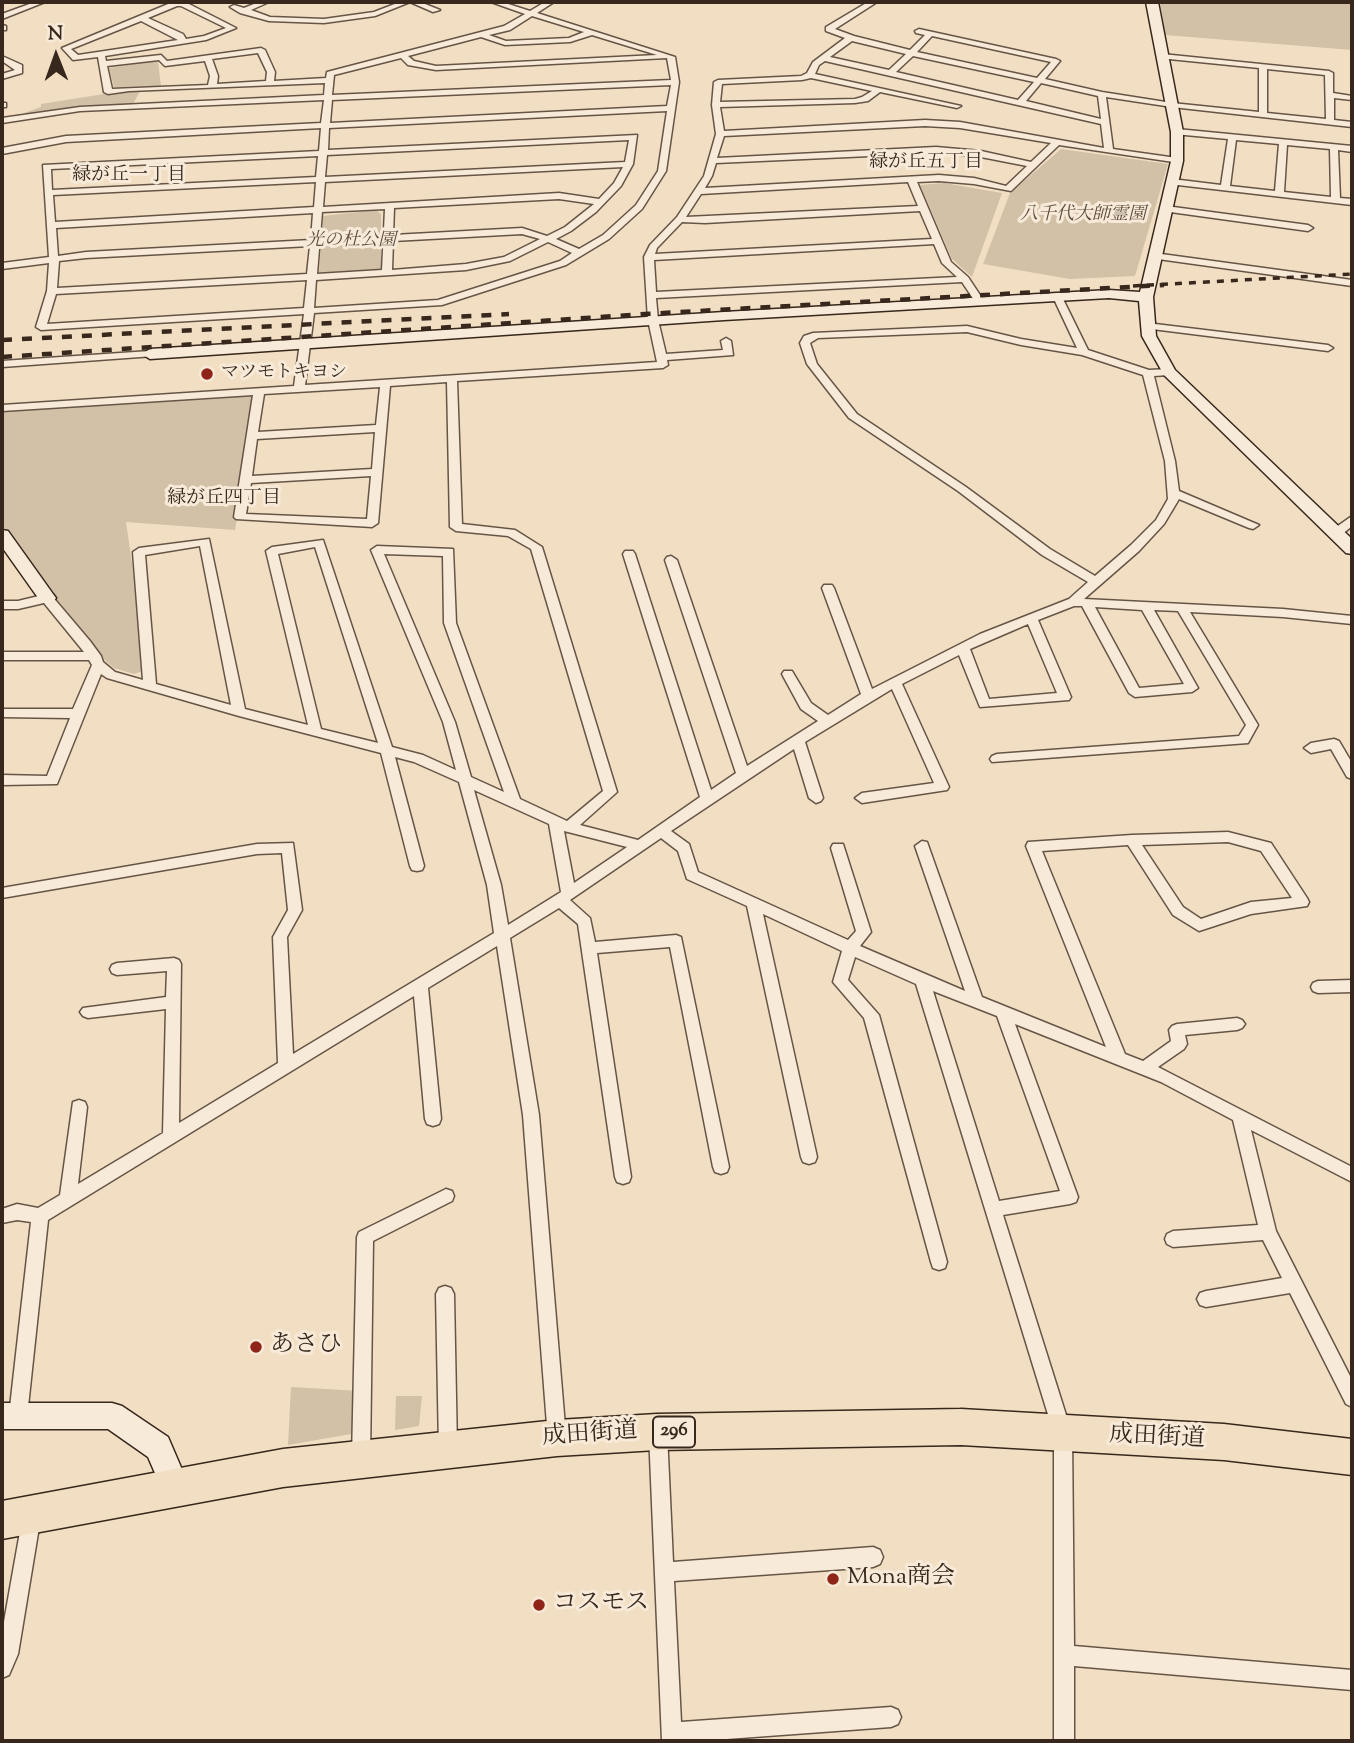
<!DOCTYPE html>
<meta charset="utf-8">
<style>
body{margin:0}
#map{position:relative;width:1354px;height:1743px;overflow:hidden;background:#f2dfc3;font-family:"Sorts Mill Goudy",serif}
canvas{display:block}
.frame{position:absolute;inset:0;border:4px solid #37271c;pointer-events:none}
.north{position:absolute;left:21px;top:21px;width:70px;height:70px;-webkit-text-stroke:5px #f7ead8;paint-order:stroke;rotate:359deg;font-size:19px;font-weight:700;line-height:28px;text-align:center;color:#37271c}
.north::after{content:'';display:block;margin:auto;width:24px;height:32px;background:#37271c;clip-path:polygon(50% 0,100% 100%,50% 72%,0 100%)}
</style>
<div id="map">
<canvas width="1354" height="1743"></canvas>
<div class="frame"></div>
<div class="north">N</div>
</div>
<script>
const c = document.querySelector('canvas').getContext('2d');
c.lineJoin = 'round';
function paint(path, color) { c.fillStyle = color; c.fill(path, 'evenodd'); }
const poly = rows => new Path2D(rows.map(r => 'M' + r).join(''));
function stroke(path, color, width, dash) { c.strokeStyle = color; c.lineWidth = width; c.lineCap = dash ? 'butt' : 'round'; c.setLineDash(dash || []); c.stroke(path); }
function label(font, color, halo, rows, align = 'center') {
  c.font = font + ' "Sorts Mill Goudy","Noto Serif JP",serif'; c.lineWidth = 6; c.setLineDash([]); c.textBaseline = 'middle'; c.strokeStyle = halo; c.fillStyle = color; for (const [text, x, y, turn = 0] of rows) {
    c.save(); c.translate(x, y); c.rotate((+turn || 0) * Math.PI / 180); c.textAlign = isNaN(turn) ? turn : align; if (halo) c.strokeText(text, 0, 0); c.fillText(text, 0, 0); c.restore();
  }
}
const green = poly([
 [1160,2,1352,2,1352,50,1165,35],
 [153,61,158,62,161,86,114,87,109,68],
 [129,90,140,91,132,106,79,108,26,117,24,113,41,107,41,104],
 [1061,149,1168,164,1135,276,1070,279,983,264,1010,193],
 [944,183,1002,193,972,277,952,259,920,185],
 [376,210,381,214,381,268,378,271,323,275,319,272,323,216],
 [259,392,235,530,126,522,140,618,143,671,134,674,114,668,86,644,2,532,2,410],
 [291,1387,360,1391,351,1434,288,1445],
 [396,1396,422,1396,419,1426,395,1430]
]);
const street = poly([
 [35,2,45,2,2,19,2,14,35,2],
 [173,2,185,2,236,28,206,40,105,56,106,61,161,55,167,61,261,48,265,50,275,72,274,81,326,78,327,72,504,26,525,14,491,2,502,2,530,11,545,2,554,2,537,13,675,57,679,82,666,171,642,209,609,239,566,265,442,305,314,313,305,385,657,362,648,320,644,257,650,245,677,217,704,176,716,134,712,105,714,82,718,80,801,76,807,73,813,62,845,38,826,31,826,27,868,2,877,2,835,29,854,36,910,50,925,35,916,33,915,31,919,29,1056,59,1060,61,1045,79,1102,92,1172,103,1259,112,1259,68,1159,58,1159,54,1162,54,1329,71,1333,73,1333,93,1352,96,1352,100,1334,98,1334,120,1352,122,1352,127,1172,107,1106,97,1113,149,1177,158,1181,161,1180,163,1059,145,1011,191,974,184,939,181,917,182,951,262,968,277,984,301,982,303,976,303,962,282,656,298,658,320,666,354,723,350,721,341,726,338,731,341,733,355,667,360,668,365,663,368,457,381,462,524,515,530,542,547,617,792,580,825,638,840,700,797,623,554,625,551,633,551,635,554,711,790,736,773,665,560,667,557,671,556,677,560,747,766,818,721,801,709,782,674,784,671,792,671,811,703,828,715,861,694,822,588,824,585,832,585,834,588,872,689,980,634,1069,599,1088,582,1042,555,958,491,849,418,807,364,800,343,804,336,813,333,967,326,1021,339,1077,348,1053,297,1061,295,1088,350,1149,370,1169,369,1174,372,1169,375,1154,376,1175,461,1179,491,1259,525,1253,529,1249,528,1179,499,1164,524,1139,551,1084,599,1283,609,1352,616,1352,624,1283,617,1190,612,1258,725,1248,743,992,762,990,759,992,756,997,754,1239,736,1246,725,1178,611,1154,610,1198,688,1192,692,1135,697,1129,693,1082,606,1074,606,1038,620,1071,697,1069,700,980,707,959,655,902,684,949,787,947,790,862,803,855,798,862,793,934,783,892,689,805,742,823,798,821,801,816,803,809,798,794,749,671,831,689,844,698,872,848,940,856,931,831,848,833,844,843,844,871,932,860,946,965,991,915,846,922,841,927,842,982,997,1106,1047,1026,846,1028,842,1132,835,1228,832,1271,843,1307,898,1309,902,1307,906,1251,914,1199,931,1173,915,1128,845,1042,851,1125,1054,1143,1061,1171,1041,1169,1030,1172,1026,1177,1024,1237,1018,1242,1020,1245,1024,1242,1028,1237,1030,1185,1035,1187,1044,1184,1049,1158,1067,1352,1167,1352,1182,1251,1130,1276,1231,1352,1380,1352,1407,1346,1404,1290,1293,1206,1307,1200,1305,1197,1299,1200,1293,1206,1291,1282,1278,1263,1240,1173,1247,1167,1244,1165,1239,1167,1234,1173,1231,1258,1225,1233,1120,1161,1082,1015,1024,1078,1197,1076,1202,1070,1204,1003,1215,1072,1434,1074,1646,1352,1670,1352,1690,1074,1666,1074,1741,1054,1741,1054,1434,916,984,855,957,848,980,879,1015,947,1262,945,1268,939,1270,933,1268,931,1262,864,1018,833,982,842,951,763,914,817,1157,815,1162,809,1164,803,1162,801,1157,747,906,687,879,678,851,661,838,570,900,590,918,595,942,676,935,681,937,729,1167,727,1172,721,1174,715,1172,713,1167,670,947,597,953,631,1177,629,1182,623,1184,617,1182,615,1177,578,924,559,908,510,938,539,1115,566,1438,563,1444,557,1447,551,1444,548,1438,523,1115,497,946,428,988,441,1119,439,1124,433,1126,427,1124,425,1119,414,996,48,1220,27,1416,24,1422,18,1425,12,1422,9,1416,31,1222,17,1220,2,1223,2,1209,17,1204,38,1208,60,1195,73,1102,79,1100,85,1102,87,1107,78,1184,163,1133,166,1009,88,1018,83,1016,80,1012,83,1008,166,997,167,971,117,975,112,973,110,969,112,965,117,963,174,958,179,960,181,964,179,1123,278,1063,273,937,288,910,282,853,257,854,2,898,2,888,257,844,293,843,302,910,287,937,293,1054,494,933,487,885,459,782,414,762,395,757,424,866,422,870,417,871,412,870,410,866,381,753,239,716,107,678,101,674,57,784,2,785,2,775,47,776,70,718,2,717,2,709,73,709,92,665,89,660,2,660,2,652,84,652,44,603,18,609,2,609,2,601,18,601,47,594,51,595,90,641,101,656,103,662,115,672,143,680,133,552,139,548,209,539,245,709,308,725,266,551,272,547,323,540,392,747,423,755,456,770,443,722,371,550,377,546,453,549,456,623,520,799,567,821,603,791,531,549,508,536,456,531,450,527,447,382,390,386,378,523,372,527,236,519,234,517,253,395,2,411,2,405,294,386,304,314,41,330,36,327,47,291,49,263,2,269,2,263,49,257,43,165,319,151,321,128,66,142,2,154,2,148,66,136,321,123,324,100,80,111,2,123,2,118,80,107,324,95,325,83,129,91,108,94,104,92,98,57,73,60,62,48,173,2],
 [177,6,181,6,226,28,204,36,186,39,183,34,148,18,177,6],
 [532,16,584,32,569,38,506,41,489,35,510,30,532,16],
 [141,21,178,40,78,55,71,49,141,21],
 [592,35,657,55,436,66,414,61,408,56,481,37,505,45,570,42,592,35],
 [932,36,1051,62,1037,78,917,52,932,36],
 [852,41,906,54,889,70,830,57,852,41],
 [258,53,267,72,266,81,217,84,218,76,212,59,258,53],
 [913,56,1034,82,1018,100,896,72,913,56],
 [401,58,408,65,436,70,667,58,671,80,332,95,334,75,401,58],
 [159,60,165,66,205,61,210,76,208,85,112,89,107,66,159,60],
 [825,61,1101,124,1104,148,960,122,925,120,724,131,720,107,855,103,868,101,880,92,957,108,961,106,815,74,819,65,825,61],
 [1267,69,1325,75,1326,119,1267,113,1267,69],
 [811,78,872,91,862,97,855,99,720,102,722,84,802,80,811,78],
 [1041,83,1098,96,1101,119,1026,101,1041,83],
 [671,85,667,106,330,123,332,100,671,85],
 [667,111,658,171,636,205,603,235,579,249,556,239,571,231,596,212,621,186,633,164,637,135,328,150,329,128,667,111],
 [925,126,960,128,1051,143,1031,162,981,151,936,147,717,158,724,136,925,126],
 [629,140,625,162,325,177,327,155,629,140],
 [936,153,981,157,1027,166,1006,186,974,178,939,175,705,188,712,176,716,163,936,153],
 [318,156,316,177,52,190,51,169,318,156],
 [623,167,614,183,599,199,559,193,323,207,325,182,623,167],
 [316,182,314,207,55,222,53,195,316,182],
 [908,182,918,206,686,217,701,194,908,182],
 [559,199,594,204,565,227,547,236,522,228,393,235,394,208,559,199],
 [385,209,382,270,317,274,322,212,385,209],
 [920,211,932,239,655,254,657,248,682,222,705,223,920,211],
 [313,213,311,240,86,252,58,256,56,228,313,213],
 [522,234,540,239,504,257,466,264,392,270,393,241,522,234],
 [548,242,572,253,560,261,438,300,314,308,316,280,466,270,510,261,548,242],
 [934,244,942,263,957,277,656,292,654,260,934,244],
 [310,246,307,274,57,288,59,261,86,258,310,246],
 [307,280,304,308,47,324,56,294,307,280],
 [967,332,1021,345,1082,355,1143,375,1165,461,1168,499,1156,520,1131,545,1095,576,1050,549,966,487,857,414,817,364,810,343,818,338,967,332],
 [380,387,376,425,258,432,264,394,380,387],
 [375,432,372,469,252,476,257,439,375,432],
 [371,476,367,519,246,514,251,483,371,476],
 [200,546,231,705,156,684,145,555,200,546],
 [315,547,378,743,321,729,278,554,315,547],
 [384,554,443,556,444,623,504,792,471,777,455,722,384,554],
 [1095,607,1142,610,1184,684,1139,688,1095,607],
 [1028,624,1057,693,989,699,970,649,1028,624],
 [474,790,549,824,561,892,508,925,501,885,474,790],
 [564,831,568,832,627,847,574,883,564,831],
 [1228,842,1261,851,1292,898,1251,902,1201,919,1183,907,1142,845,1228,842],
 [933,991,997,1016,1060,1191,999,1201,933,991],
 [259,2,269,2,251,10,270,17,324,19,374,12,400,2,410,2,375,16,324,23,269,21,240,13,230,7,234,5,244,8,259,2],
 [410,2,420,2,440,10,433,12,410,2],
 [2,25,6,26,6,30,2,30,2,25],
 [2,56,22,65,22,73,2,79,2,74,15,70,2,61,2,56],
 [2,103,6,103,6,107,2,107,2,103],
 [1177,129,1352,146,1352,152,1338,150,1340,198,1352,199,1352,205,1169,184,1168,182,1172,179,1221,185,1228,139,1174,134,1173,132,1177,129],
 [1236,140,1279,144,1275,191,1230,186,1236,140],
 [1287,145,1330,149,1331,197,1284,192,1287,145],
 [1166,206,1308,225,1313,228,1308,231,1163,211,1163,207,1166,206],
 [1154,253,1352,280,1352,286,1151,258,1149,256,1154,253],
 [1147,323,1328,345,1333,348,1328,351,1144,328,1142,326,1147,323],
 [150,351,154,352,154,356,2,367,2,361,150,351],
 [1352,516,1352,526,1340,536,1332,536,1332,530,1352,516],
 [1334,739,1339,741,1352,763,1352,779,1347,777,1331,749,1311,753,1304,748,1311,743,1334,739],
 [1352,980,1352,992,1318,993,1313,991,1311,987,1313,983,1318,981,1352,980],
 [446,1189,452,1191,454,1196,452,1201,373,1241,370,1458,368,1465,361,1467,354,1465,352,1458,357,1237,359,1232,446,1189],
 [445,1286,451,1288,454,1294,457,1449,454,1455,448,1458,442,1455,439,1449,436,1294,439,1288,445,1286],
 [658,1424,664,1427,667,1433,673,1562,873,1547,880,1550,883,1557,880,1564,873,1567,674,1581,681,1722,891,1707,898,1710,901,1717,898,1724,891,1727,699,1741,662,1741,649,1433,652,1427,658,1424],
 [32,1506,39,1508,41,1515,18,1654,9,1675,2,1678,2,1633,23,1515,25,1508,32,1506]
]);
const secondary = poly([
 [1146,2,1158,2,1183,132,1183,161,1153,297,1156,336,1175,370,1352,539,1352,554,1346,553,1164,375,1142,336,1139,301,1109,298,724,320,150,359,142,354,150,349,724,312,1109,290,1140,292,1171,161,1171,132,1146,2],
 [2,530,8,531,53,594,56,598,53,602,41,602,2,547,2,530],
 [2,1403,112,1403,122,1406,168,1437,189,1486,185,1496,175,1500,165,1496,148,1457,108,1429,2,1429,2,1403]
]);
const highway = poly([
 [961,1409,1224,1424,1352,1439,1352,1475,1224,1460,961,1445,657,1450,557,1456,283,1487,2,1539,2,1501,283,1449,557,1420,657,1414,961,1409]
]);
const railFar1 = poly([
 [1133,286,1352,274]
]);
const rail = poly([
 [2,340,509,314],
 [2,357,645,314,1164,285]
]);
const markers = [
 [207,374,7,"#8f2418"],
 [256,1347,7,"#8f2418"],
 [833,1579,7,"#8f2418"],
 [539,1605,7,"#8f2418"]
];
const farParknames = [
 ["八千代大師霊園",1083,216],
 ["光の杜公園",351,242]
];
const farPoinames = [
 ["マツモトキヨシ",221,374]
];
const farNeighbourhoodnames = [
 ["緑が丘五丁目",926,164],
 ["緑が丘一丁目",129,177],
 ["緑が丘四丁目",224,500]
];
const shields = [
 [674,1432,42]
];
const shieldNames = [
 ["296",674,1432]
];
const nearPoinames = [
 ["あさひ",270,1347],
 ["Mona商会",847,1579],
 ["コスモス",553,1605]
];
const nearStreetnames = [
 ["成田街道",590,1436,-4],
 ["成田街道",1157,1439,3]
];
paint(green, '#d2c0a7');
stroke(street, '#665546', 3);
stroke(secondary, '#37271c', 3);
stroke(highway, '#37271c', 3);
paint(street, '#f7ead8');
paint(secondary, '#f7ead8');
paint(highway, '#f2dfc3');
stroke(railFar1, '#37271c', 3.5, [7, 7]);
stroke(rail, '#37271c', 4.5, [10, 10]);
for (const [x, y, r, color] of markers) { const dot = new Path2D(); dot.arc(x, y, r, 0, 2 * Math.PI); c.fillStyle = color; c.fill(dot); stroke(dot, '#f7ead8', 2.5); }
label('italic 18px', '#5e4d3f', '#f7ead8', farParknames);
label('18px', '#37271c', '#f7ead8', farPoinames, 'left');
label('19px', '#37271c', '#f7ead8', farNeighbourhoodnames);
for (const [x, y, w] of shields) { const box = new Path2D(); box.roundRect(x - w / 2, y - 15.5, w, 31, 5); c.fillStyle = '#f7ead8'; c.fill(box); stroke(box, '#37271c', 2); }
label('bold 19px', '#37271c', null, shieldNames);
label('24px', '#37271c', '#f7ead8', nearPoinames, 'left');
label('24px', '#37271c', '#f7ead8', nearStreetnames);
</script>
